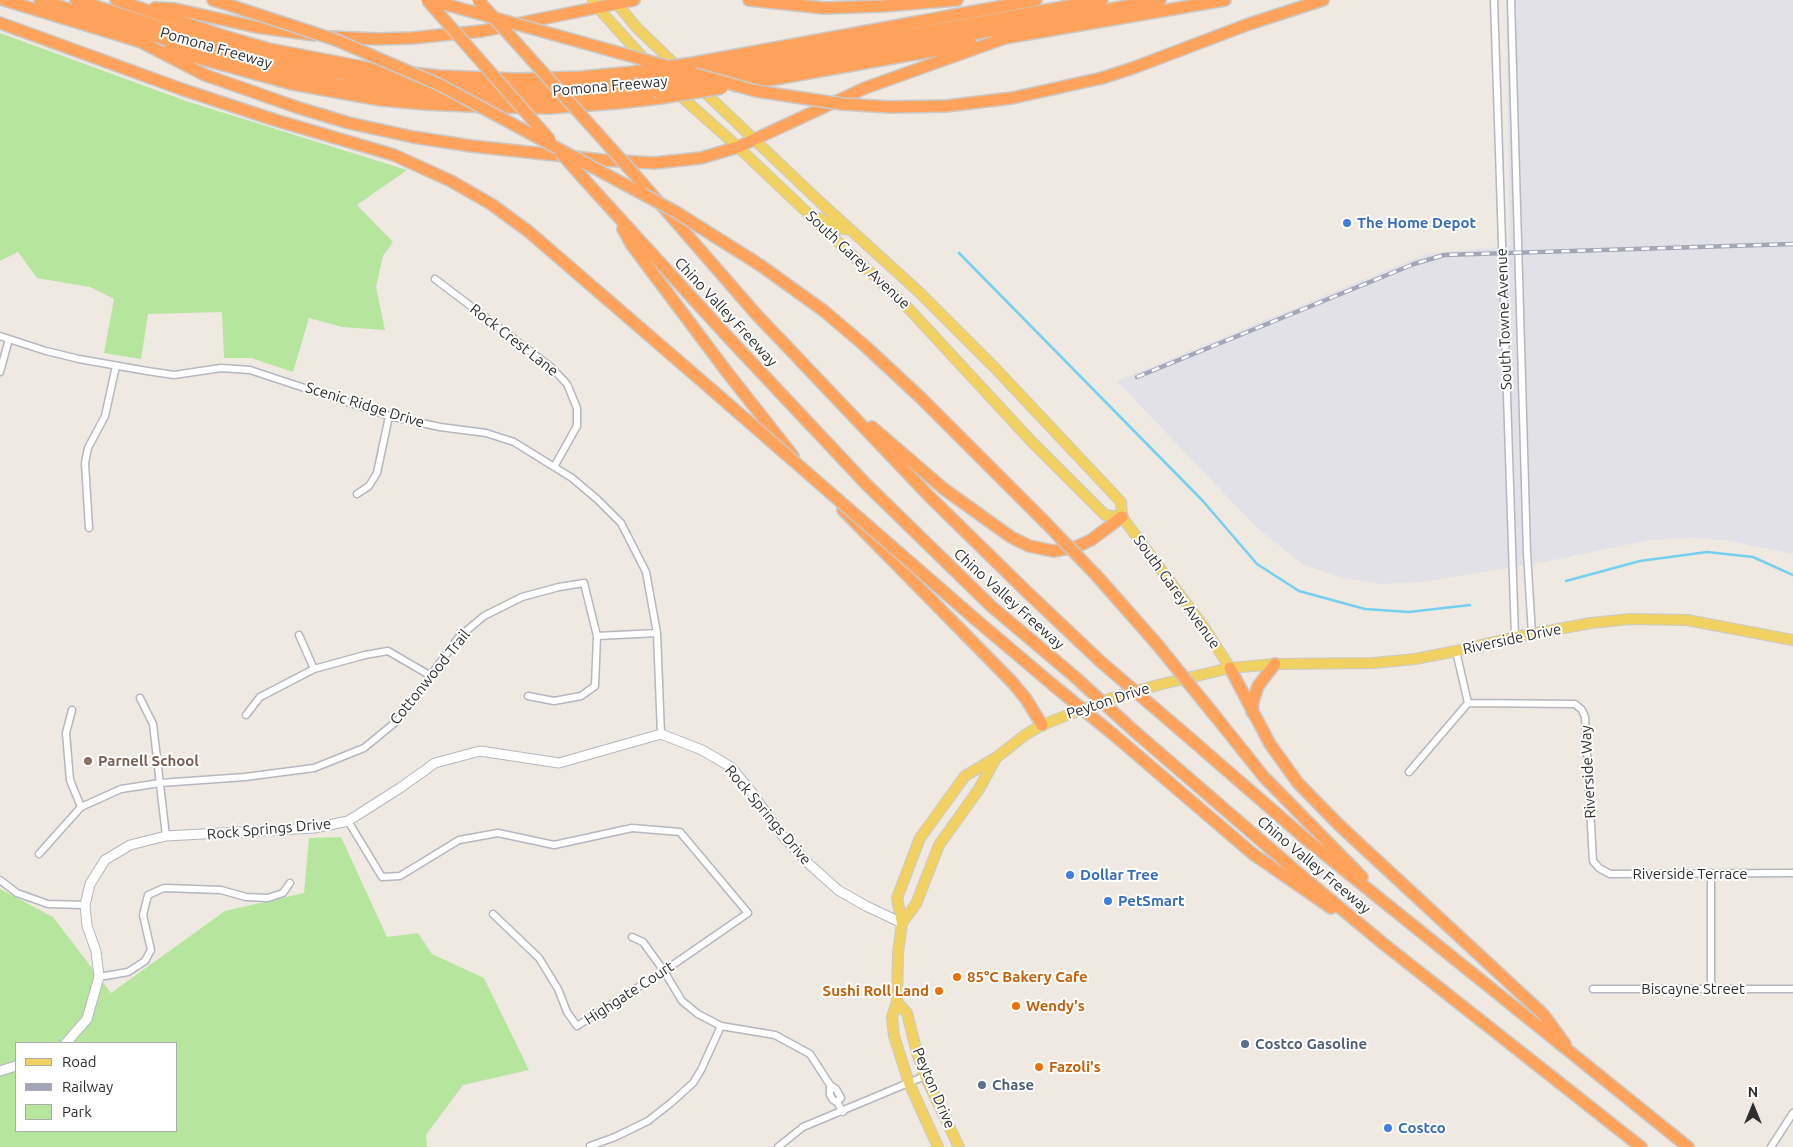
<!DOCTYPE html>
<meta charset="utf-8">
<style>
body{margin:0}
#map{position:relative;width:1793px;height:1147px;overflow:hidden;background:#efe9e1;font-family:Ubuntu,sans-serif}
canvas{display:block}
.legend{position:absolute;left:15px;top:1042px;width:162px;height:90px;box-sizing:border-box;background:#fff;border:1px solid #ababab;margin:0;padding:6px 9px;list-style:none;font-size:15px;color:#2e2e2e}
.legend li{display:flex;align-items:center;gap:10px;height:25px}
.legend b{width:25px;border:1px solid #ababab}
.north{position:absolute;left:1728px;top:1082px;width:50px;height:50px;-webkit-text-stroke:4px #fff;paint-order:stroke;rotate:0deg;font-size:14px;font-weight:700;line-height:20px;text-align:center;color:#2e2e2e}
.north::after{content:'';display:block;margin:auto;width:18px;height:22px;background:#2e2e2e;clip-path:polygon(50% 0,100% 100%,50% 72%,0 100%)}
</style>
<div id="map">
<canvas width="1793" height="1147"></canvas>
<ul class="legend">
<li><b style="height:6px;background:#f2d163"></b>Road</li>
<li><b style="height:6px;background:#a3a6b8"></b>Railway</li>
<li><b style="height:14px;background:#b6e59e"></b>Park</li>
</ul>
<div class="north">N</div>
</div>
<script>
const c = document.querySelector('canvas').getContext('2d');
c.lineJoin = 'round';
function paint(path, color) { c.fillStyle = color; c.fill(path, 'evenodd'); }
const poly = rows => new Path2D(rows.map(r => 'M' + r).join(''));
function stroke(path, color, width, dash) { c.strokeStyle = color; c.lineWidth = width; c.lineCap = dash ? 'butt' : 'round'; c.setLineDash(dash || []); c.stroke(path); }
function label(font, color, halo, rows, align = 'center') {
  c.font = font + ' Ubuntu,sans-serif'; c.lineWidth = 4; c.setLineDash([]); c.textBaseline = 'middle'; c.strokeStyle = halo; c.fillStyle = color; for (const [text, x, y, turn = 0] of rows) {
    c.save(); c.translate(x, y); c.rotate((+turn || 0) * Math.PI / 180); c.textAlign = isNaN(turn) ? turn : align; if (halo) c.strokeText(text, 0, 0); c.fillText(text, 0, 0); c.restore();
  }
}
const industrial = poly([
 [1506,0,1793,0,1793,554,1730,541,1695,538,1649,540,1545,562,1422,582,1380,584,1341,577,1304,565,1257,528,1117,381,1426,254,1510,246]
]);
const green = poly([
 [0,33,186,101,407,170,357,205,393,242,383,256,376,287,385,330,342,327,309,318,293,372,251,358,224,358,222,312,148,314,141,359,104,353,114,299,90,287,37,278,18,252,0,261],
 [341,837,387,937,418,933,432,954,484,978,529,1070,463,1085,426,1135,427,1147,0,1147,0,889,53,917,111,993,225,911,304,893,309,838],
 [16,1043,176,1043,176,1131,16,1131]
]);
const stream = poly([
 [959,253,1202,500,1257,564,1299,591,1365,609,1409,612,1470,605],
 [1566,581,1640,561,1707,552,1753,557,1793,575]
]);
const street = poly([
 [1494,0,1515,637],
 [1511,0,1527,553,1532,634],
 [435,279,551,367,567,384,577,408,577,426,554,467],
 [0,336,46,351,79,359,147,371,174,375,221,368,250,370,389,416,440,427,486,433,514,442,572,478,598,500,621,523,646,572,657,633,661,734],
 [0,372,9,339],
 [357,494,369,486,377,473,389,416],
 [89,528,85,463,88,448,105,416,116,366],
 [299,635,314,669],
 [597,636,657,633],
 [1456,651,1468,703],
 [140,698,153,724,166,836],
 [1468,703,1575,704,1582,710,1585,717,1593,861,1599,868,1610,874,1793,873],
 [72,710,66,733,70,780,81,807],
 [246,715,260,697,314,669,365,655,388,651,431,676],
 [1409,772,1468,703],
 [348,821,382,877,400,876,459,840,498,833,554,845,632,828,680,832,748,913,664,971,577,1026,567,1012,558,989,539,958,493,914],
 [39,854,81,807,121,789,160,783,245,777,314,768,364,748,397,721,459,637,484,616,522,597,559,587,584,583,597,636,595,686,581,696,554,701,528,696],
 [1711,873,1711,988],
 [0,880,17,893,48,904,85,905],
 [632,937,643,942,664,971,682,1001,698,1014,721,1026,775,1035,810,1054,830,1085,836,1089,841,1098,837,1102],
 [99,977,128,972,145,961,151,950,143,915,148,895,164,888,221,890,246,897,268,898,283,893,290,883],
 [1593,989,1793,989],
 [830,1085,830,1095,833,1100,837,1102,843,1112],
 [590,1146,615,1137,648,1121,672,1102,693,1083,701,1070,721,1026],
 [778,1147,803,1127,925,1076],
 [1771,1147,1793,1113]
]);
const secondary = poly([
 [66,1043,87,1019,99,977,96,951,87,926,85,905,90,884,105,860,130,845,166,836,314,828,348,821,400,788,435,763,480,751,559,763,661,734,702,750,731,767,750,790,781,834,809,864,838,890,866,906,902,923],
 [0,1071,16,1066]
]);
const primary = poly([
 [593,0,598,8,646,61],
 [614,0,637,28,681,70],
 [698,86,820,202,919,292,995,368,1121,502,1122,517,1204,627,1230,668],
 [675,91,738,147,910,310,1031,441,1105,515,1122,517],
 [819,218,838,228,851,230],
 [902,923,916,904,939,845,979,789,996,758],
 [897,1002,907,1013,917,1053,925,1076,959,1147],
 [938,1147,909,1083,894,1036,892,1017,897,1002,898,953,902,923,897,898,920,838,965,776,997,757,1025,735,1042,725,1117,696,1162,684,1230,668,1275,664,1374,663,1415,659,1456,651,1515,637,1591,623,1630,619,1687,620,1793,640]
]);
const highway = poly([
 [4,0,148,44],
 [40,0,225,58,278,72,335,84,446,97,495,99,583,97,653,91],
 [76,0,205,41,267,58,314,69,386,80,423,84,492,88,577,87,642,81],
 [116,0,224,36,269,49,368,68,439,76,517,79,581,77,633,72],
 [213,0,229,5],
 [749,0,824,8,883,6,957,0],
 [155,8,175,9,256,27,314,35],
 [0,23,184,90,275,120,394,155,451,181,491,204,528,231,711,389],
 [332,37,378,39,412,38,482,31,634,0],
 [999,39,1225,0],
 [143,43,205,75,299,108,349,123,413,137,471,146,602,160,654,163,701,158,738,147,865,88,1005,38],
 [169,50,292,84,381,100,424,104,493,107,549,108,618,103,661,98],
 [693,63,1036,0],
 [703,72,1102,0],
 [717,80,1160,0],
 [736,86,971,44],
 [946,106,1012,98,1102,78,1133,68,1249,24,1323,0],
 [643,184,756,314,930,497,1027,592,1101,662],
 [592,188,727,336,866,484,991,606,1075,677],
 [623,229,631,244,727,372,793,456],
 [760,265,824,311,864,345,921,398,1045,522],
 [872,427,944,489,1011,537,1029,546,1053,551,1076,547,1091,540,1122,517],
 [843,510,1013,683,1026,699,1042,725],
 [1096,575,1156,643],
 [974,618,1053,685],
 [1230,668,1270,744,1298,783,1339,825,1544,1015,1565,1044],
 [1252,712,1253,701,1258,686,1275,664],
 [1216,717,1264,777,1362,877],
 [1178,728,1307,840,1688,1147],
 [1133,730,1303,877,1385,945,1641,1147],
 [1114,735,1253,854,1331,908]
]);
const rail = poly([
 [1137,377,1414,264,1444,255,1793,244]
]);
const highwayBridge = poly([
 [427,0,550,140],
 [430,0,756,91,842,104,890,107,946,106],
 [478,0,643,184],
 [229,5,336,40,440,85,676,212,760,265],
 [633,72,693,63],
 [642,81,687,75],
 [653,91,710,82],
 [661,98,722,88],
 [560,152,592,188],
 [711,389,974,618],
 [1045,522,1096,575],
 [1156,643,1216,717],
 [1101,662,1178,728],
 [1075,677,1133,730],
 [1053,685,1114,735]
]);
const markers = [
 [1347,223,5,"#3f7fe0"],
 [88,761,5,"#8d6e63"],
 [1070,875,5,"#3f7fe0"],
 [1108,901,5,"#3f7fe0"],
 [957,977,5,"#e8710a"],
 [939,991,5,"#e8710a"],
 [1016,1006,5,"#e8710a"],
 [1245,1044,5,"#5c6f8a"],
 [1039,1067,5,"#e8710a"],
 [982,1085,5,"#5c6f8a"],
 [1388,1128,5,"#3f7fe0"]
];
const streetNames = [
 ["Pomona Freeway",216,48,16],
 ["Pomona Freeway",610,86,-5],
 ["South Garey Avenue",858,260,43],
 ["Chino Valley Freeway",726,312,47],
 ["South Towne Avenue",1504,319,-92],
 ["Rock Crest Lane",514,340,38],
 ["Scenic Ridge Drive",365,405,17],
 ["South Garey Avenue",1177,592,54],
 ["Chino Valley Freeway",1009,599,42],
 ["Riverside Drive",1512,639,-12],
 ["Cottonwood Trail",430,677,-51],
 ["Peyton Drive",1108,701,-18],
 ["Riverside Way",1588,772,-93],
 ["Rock Springs Drive",768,815,50],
 ["Rock Springs Drive",269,829,-5],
 ["Chino Valley Freeway",1314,865,40],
 ["Riverside Terrace",1690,874],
 ["Biscayne Street",1693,989],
 ["Highgate Court",629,993,-33],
 ["Peyton Drive",934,1088,67]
];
const shopNames = [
 ["The Home Depot",1357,223],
 ["Dollar Tree",1080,875],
 ["PetSmart",1118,901],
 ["Costco",1398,1128]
];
const educationNames = [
 ["Parnell School",98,761]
];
const foodNames = [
 ["85°C Bakery Cafe",967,977],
 ["Sushi Roll Land",929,991,"right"],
 ["Wendy's",1026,1006],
 ["Fazoli's",1049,1067]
];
const serviceNames = [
 ["Costco Gasoline",1255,1044],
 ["Chase",992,1085]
];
paint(industrial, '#e3e1e8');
paint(green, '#b6e59e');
stroke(stream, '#75cff0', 2.5);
stroke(street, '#b4b7c1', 9);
stroke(secondary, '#b4b7c1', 11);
stroke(primary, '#c9c9c9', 12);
stroke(highway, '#c9c9c9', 14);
stroke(street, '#fff', 6);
stroke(secondary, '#fff', 9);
stroke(primary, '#f2d163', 10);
stroke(highway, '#ffa35c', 11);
stroke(rail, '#a3a6b8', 4.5);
stroke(rail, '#fff', 2.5, [8]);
stroke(highwayBridge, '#c9c9c9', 14, []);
stroke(highwayBridge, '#ffa35c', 11);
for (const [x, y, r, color] of markers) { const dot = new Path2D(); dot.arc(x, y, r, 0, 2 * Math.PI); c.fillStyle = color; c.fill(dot); stroke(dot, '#fff', 2); }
label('15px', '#2e2e2e', '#fff', streetNames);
label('bold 15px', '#366cbe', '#fff', shopNames, 'left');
label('bold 15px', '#785e54', '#fff', educationNames, 'left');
label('bold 15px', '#c56008', '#fff', foodNames, 'left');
label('bold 15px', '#4e5e75', '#fff', serviceNames, 'left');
</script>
